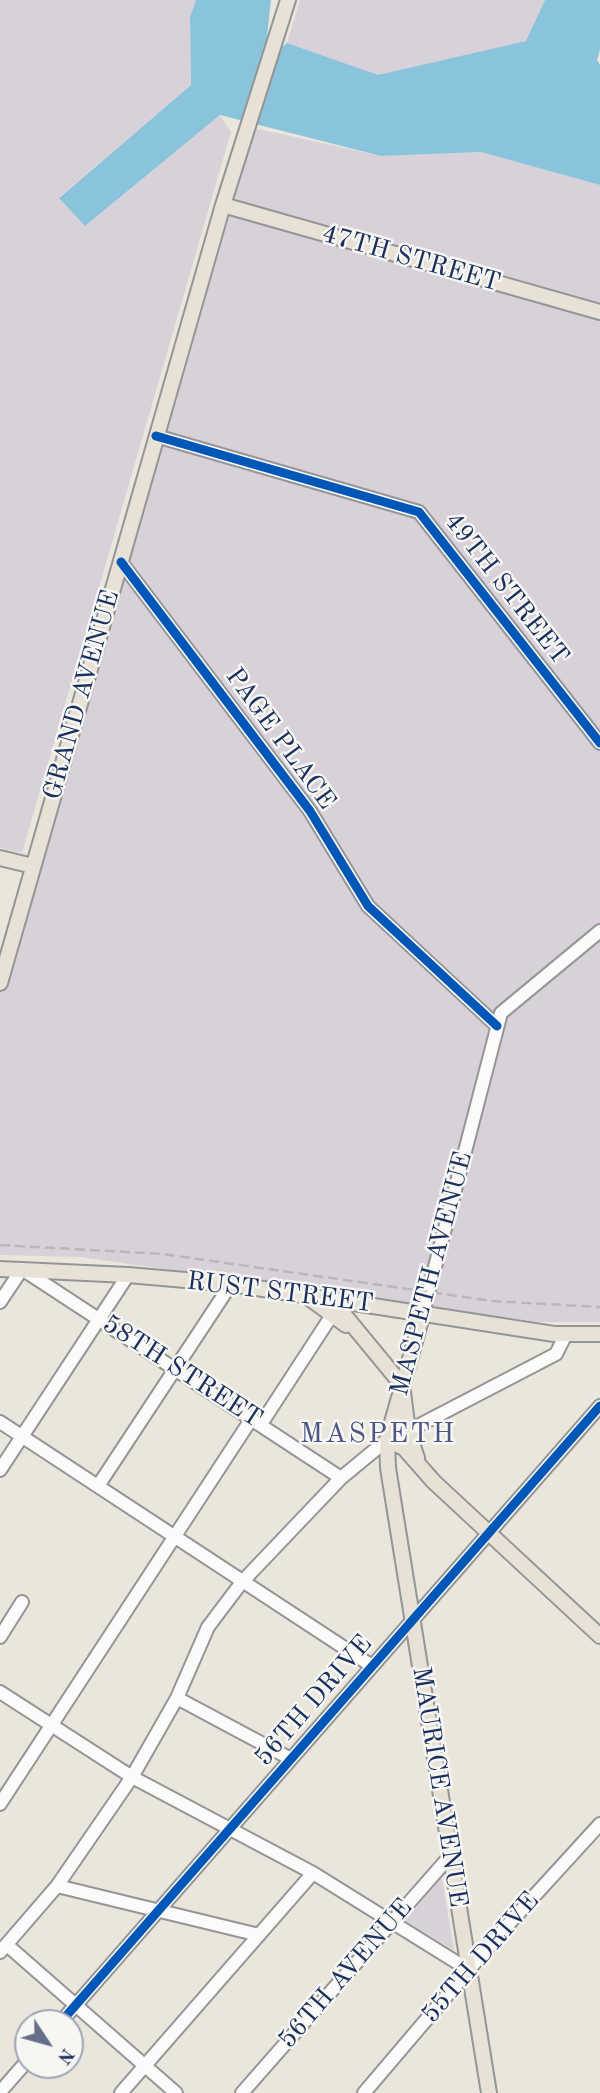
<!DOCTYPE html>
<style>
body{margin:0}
#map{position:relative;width:600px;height:2093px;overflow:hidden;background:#ebe6db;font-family:"Old Standard TT",serif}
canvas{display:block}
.north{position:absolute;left:14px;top:2009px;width:70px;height:70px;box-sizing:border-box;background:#f6f6f2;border:2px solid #9ea6b7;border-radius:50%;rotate:126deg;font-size:19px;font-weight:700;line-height:28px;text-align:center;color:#1b2f5e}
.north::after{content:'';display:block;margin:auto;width:24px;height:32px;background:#646f8a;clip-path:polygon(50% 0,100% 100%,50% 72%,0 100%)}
</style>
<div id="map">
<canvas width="600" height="2093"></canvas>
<div class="north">N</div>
</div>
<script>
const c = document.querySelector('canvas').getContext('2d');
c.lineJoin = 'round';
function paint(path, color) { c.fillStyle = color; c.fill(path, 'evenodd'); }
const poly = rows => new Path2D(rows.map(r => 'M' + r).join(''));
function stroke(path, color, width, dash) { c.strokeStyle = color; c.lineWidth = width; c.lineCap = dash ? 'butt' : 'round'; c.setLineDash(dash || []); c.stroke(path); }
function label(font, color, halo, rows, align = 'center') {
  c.font = font + ' "Old Standard TT",serif'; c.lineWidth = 5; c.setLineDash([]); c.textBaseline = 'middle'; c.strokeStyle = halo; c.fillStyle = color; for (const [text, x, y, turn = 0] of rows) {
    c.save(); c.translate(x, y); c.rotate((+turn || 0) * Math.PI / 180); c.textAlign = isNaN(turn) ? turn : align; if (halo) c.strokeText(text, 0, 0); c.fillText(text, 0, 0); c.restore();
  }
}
const industrial = poly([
 [0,0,196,0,190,17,191,85,59,197,85,226,220,115,231,132,22,853,0,848],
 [300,0,545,0,527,41,378,76,287,43],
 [249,127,381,156,481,152,600,185,600,1322,539,1322,80,1257,0,1255,0,983],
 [440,1879,442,1879,454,1950,405,1921]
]);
const water = poly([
 [196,0,271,0,266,45,280,49,287,43,378,75,526,41,545,0,600,0,600,50,597,60,600,65,600,185,481,152,381,156,220,115,85,226,59,198,191,85,190,17]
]);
const minor = poly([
 [156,436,419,512,600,743],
 [121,562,310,811,368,906,497,1026],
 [0,1302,22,1269,341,1478],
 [423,1313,501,1013,600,931],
 [0,1422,372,1666],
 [261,1424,332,1315],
 [408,1431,556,1354,566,1334],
 [0,1470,128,1275],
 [98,1486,231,1284],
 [0,1637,22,1602],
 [0,1692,132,1777,313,1873,469,1970],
 [177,1698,291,1759],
 [0,1804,252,1418],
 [57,1886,259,1935],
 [7,1945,176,2093],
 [0,1952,57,1886,132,1777,177,1698,208,1627,242,1582,341,1478,387,1440],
 [60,2023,600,1406],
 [0,2092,28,2060],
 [121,2093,313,1873],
 [242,2093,450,1856],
 [364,2093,494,1940,600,1824]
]);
const major = poly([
 [223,205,600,312],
 [0,858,33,866],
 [0,983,223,205,288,0],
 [0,1269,128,1275,231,1284,554,1334,600,1334],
 [309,1298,346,1325],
 [332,1300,402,1385],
 [423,1313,387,1440,388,1468,489,2093],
 [403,1392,408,1431,417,1458],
 [387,1440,404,1448,434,1482,600,1636]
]);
const rail = poly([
 [0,1245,163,1254,492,1301,600,1307]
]);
const cycleway = poly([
 [156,436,419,512,600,743],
 [121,562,310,811,368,906,497,1026],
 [60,2023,600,1406]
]);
const streetNames = [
 ["47TH STREET",411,259,16],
 ["49TH STREET",506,589,52],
 ["GRAND AVENUE",82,695,-74],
 ["PAGE PLACE",280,739,54],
 ["MASPETH AVENUE",432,1274,-75],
 ["RUST STREET",280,1293,7],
 ["58TH STREET",182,1372,33],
 ["56TH DRIVE",314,1701,-49],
 ["MAURICE AVENUE",439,1787,81],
 ["55TH DRIVE",481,1958,-49],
 ["56TH AVENUE",346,1974,-49]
];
const neighbourhoodNames = [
 ["MASPETH",378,1435]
];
paint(industrial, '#d8d1d9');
paint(water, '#8ac4dc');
stroke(minor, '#949597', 16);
stroke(major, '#949597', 18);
stroke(minor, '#fcfbfa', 12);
stroke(major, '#e8e2d6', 14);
stroke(rail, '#b6b8bc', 2.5, [10, 5]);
stroke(cycleway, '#0057b8', 9);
label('26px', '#1b2f5e', '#f6f6f2', streetNames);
c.letterSpacing = '2px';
label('28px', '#4d5685', '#f6f6f2', neighbourhoodNames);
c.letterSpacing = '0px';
</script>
